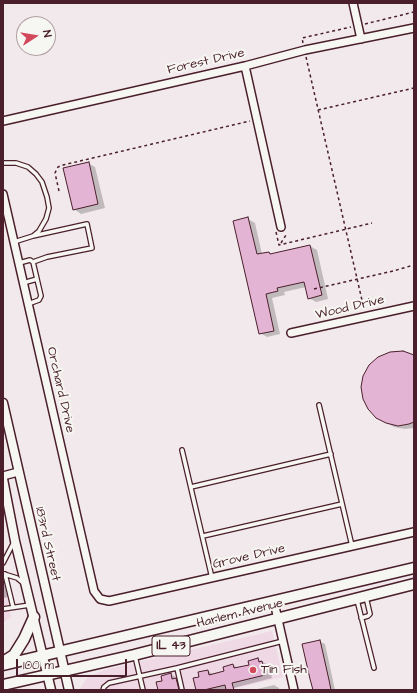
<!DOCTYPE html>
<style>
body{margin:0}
#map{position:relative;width:417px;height:693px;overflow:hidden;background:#f2e9ec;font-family:"Architects Daughter",sans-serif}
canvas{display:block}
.frame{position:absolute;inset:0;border:4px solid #4a1f2b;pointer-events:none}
.north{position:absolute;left:16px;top:16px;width:40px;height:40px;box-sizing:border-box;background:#f6f6f2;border:1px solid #b1a0a2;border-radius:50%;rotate:78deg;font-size:11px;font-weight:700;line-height:16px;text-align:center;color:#4a1f2b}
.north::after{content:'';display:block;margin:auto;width:14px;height:18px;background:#d1495b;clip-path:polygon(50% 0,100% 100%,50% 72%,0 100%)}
.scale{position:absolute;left:16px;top:659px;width:111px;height:18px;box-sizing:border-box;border:2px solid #4a1f2b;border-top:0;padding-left:5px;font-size:12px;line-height:14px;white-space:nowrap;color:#4a1f2b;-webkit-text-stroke:3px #f6f6f2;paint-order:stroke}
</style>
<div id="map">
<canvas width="417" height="693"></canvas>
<div class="frame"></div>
<div class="north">N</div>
<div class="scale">100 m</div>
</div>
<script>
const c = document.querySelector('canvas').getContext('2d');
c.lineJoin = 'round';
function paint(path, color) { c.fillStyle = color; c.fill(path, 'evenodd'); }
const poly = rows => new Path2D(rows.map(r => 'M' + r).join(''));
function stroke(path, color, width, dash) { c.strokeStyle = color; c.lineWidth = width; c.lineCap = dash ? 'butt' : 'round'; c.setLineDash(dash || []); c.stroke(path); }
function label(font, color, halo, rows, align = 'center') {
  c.font = font + ' "Architects Daughter",sans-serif'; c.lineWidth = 4; c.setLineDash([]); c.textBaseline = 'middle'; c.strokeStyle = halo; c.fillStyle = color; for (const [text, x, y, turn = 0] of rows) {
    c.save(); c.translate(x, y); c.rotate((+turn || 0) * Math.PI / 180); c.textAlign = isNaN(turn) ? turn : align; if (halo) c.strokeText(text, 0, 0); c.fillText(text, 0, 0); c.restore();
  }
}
const built = poly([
 [3,576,11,617,3,623],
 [272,631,283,677,228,690,80,690,81,687,87,678,104,670]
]);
const shadow = poly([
 [88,163,95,167,105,208,81,214,74,209],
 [248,219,255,223,262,254,269,253,273,255,310,246,317,250,328,299,316,302,309,298,306,287,284,292,285,295,272,298,280,334,267,337,260,333],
 [414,356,414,428,405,429,394,427,376,417],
 [3,582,4,583,8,597,3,598],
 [319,641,325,644,335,690,314,690],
 [258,659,269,666,272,678,226,690,197,690,200,678,207,671,213,674,225,671,233,665,238,668,250,665],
 [171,674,181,682,183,690,159,690,163,682],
 [274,685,279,688,279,690,253,690]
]);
const building = poly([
 [89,162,98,204,73,210,63,168,89,162],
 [248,217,257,254,269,252,270,254,310,245,322,295,308,299,304,282,277,288,278,291,266,294,274,331,259,334,233,221,248,217],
 [403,351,414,355,414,422,409,424,398,426,386,423,376,418,368,409,363,399,361,387,363,376,369,365,378,357,390,352,403,351],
 [320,640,329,680,331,690,313,690,310,679,302,644,320,640],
 [258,658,259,662,262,661,265,675,232,683,234,690,226,690,225,685,204,690,196,690,193,678,199,677,198,672,208,670,209,675,224,671,223,667,233,664,234,668,249,665,248,661,258,658],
 [171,673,172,679,176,678,179,690,158,690,156,682,162,681,161,676,171,673]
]);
const path = poly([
 [365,24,414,12],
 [303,43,302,38,351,27],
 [306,57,364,309],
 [318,110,414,88],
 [59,191,55,173,58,167,63,165,250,121],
 [276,232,279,245,372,223],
 [281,243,286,235],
 [314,289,393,271,414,265]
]);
const service = poly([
 [3,163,16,163,28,167,36,174,42,182,47,197,49,208,46,219,39,231,33,236,14,242],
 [33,236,87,224,92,248,47,257,33,262],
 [19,263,30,260,33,262,41,296,39,300,28,304],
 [23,283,37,279],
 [319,405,352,546],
 [182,450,212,578],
 [191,487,331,454],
 [203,536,342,504],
 [3,563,14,542],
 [4,574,17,578,23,583],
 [5,574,13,607],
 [357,600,374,668],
 [3,609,30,605],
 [361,618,368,616,370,614,366,597],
 [135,656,143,690],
 [103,690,104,687,109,683,177,668],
 [182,690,177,668,283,641]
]);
const minor = poly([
 [353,3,361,39],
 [245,66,281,227],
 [3,121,245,66,305,50,414,28],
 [3,194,94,591,100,599,109,601,414,532],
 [291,333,414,306],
 [3,476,18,472],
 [274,602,294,690]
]);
const tertiary = poly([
 [3,403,69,690],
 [3,479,15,541,51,690]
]);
const primary = poly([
 [3,662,14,655,24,639,34,617],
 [3,665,414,568],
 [3,685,134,655,414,584]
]);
const markers = [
 [253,670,4,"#d1495b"]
];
const shields = [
 [171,646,38]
];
const shieldNames = [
 ["IL 43",171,646]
];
const streetNames = [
 ["Forest Drive",206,62,-13],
 ["Wood Drive",350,308,-13],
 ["Orchard Drive",60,390,77],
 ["183rd Street",47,544,77],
 ["Grove Drive",249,557,-13],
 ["Harlem Avenue",240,614,-14]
];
const poiNames = [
 ["Tin Fish",261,670]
];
paint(built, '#eed9e5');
paint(shadow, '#0003');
paint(building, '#e4b4d4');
stroke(building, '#4a1f2b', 1);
stroke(service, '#4a1f2b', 6);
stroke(minor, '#4a1f2b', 10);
stroke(tertiary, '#4a1f2b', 11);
stroke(primary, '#4a1f2b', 13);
stroke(path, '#4a1f2b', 1.5, [3, 3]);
stroke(service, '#f6f6f2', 3.5);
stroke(minor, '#f6f6f2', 7);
stroke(tertiary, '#f6f6f2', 8);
stroke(primary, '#f6f6f2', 10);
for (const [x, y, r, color] of markers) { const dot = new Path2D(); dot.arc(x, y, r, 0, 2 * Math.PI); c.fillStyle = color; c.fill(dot); stroke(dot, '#f6f6f2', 1.5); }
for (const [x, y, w] of shields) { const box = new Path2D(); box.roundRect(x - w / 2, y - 10, w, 20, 3); c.fillStyle = '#f6f6f2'; c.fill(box); stroke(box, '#4a1f2b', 1); }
label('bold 12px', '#4a1f2b', null, shieldNames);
label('13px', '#4a1f2b', '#f6f6f2', streetNames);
label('13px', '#4a1f2b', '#f6f6f2', poiNames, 'left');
</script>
